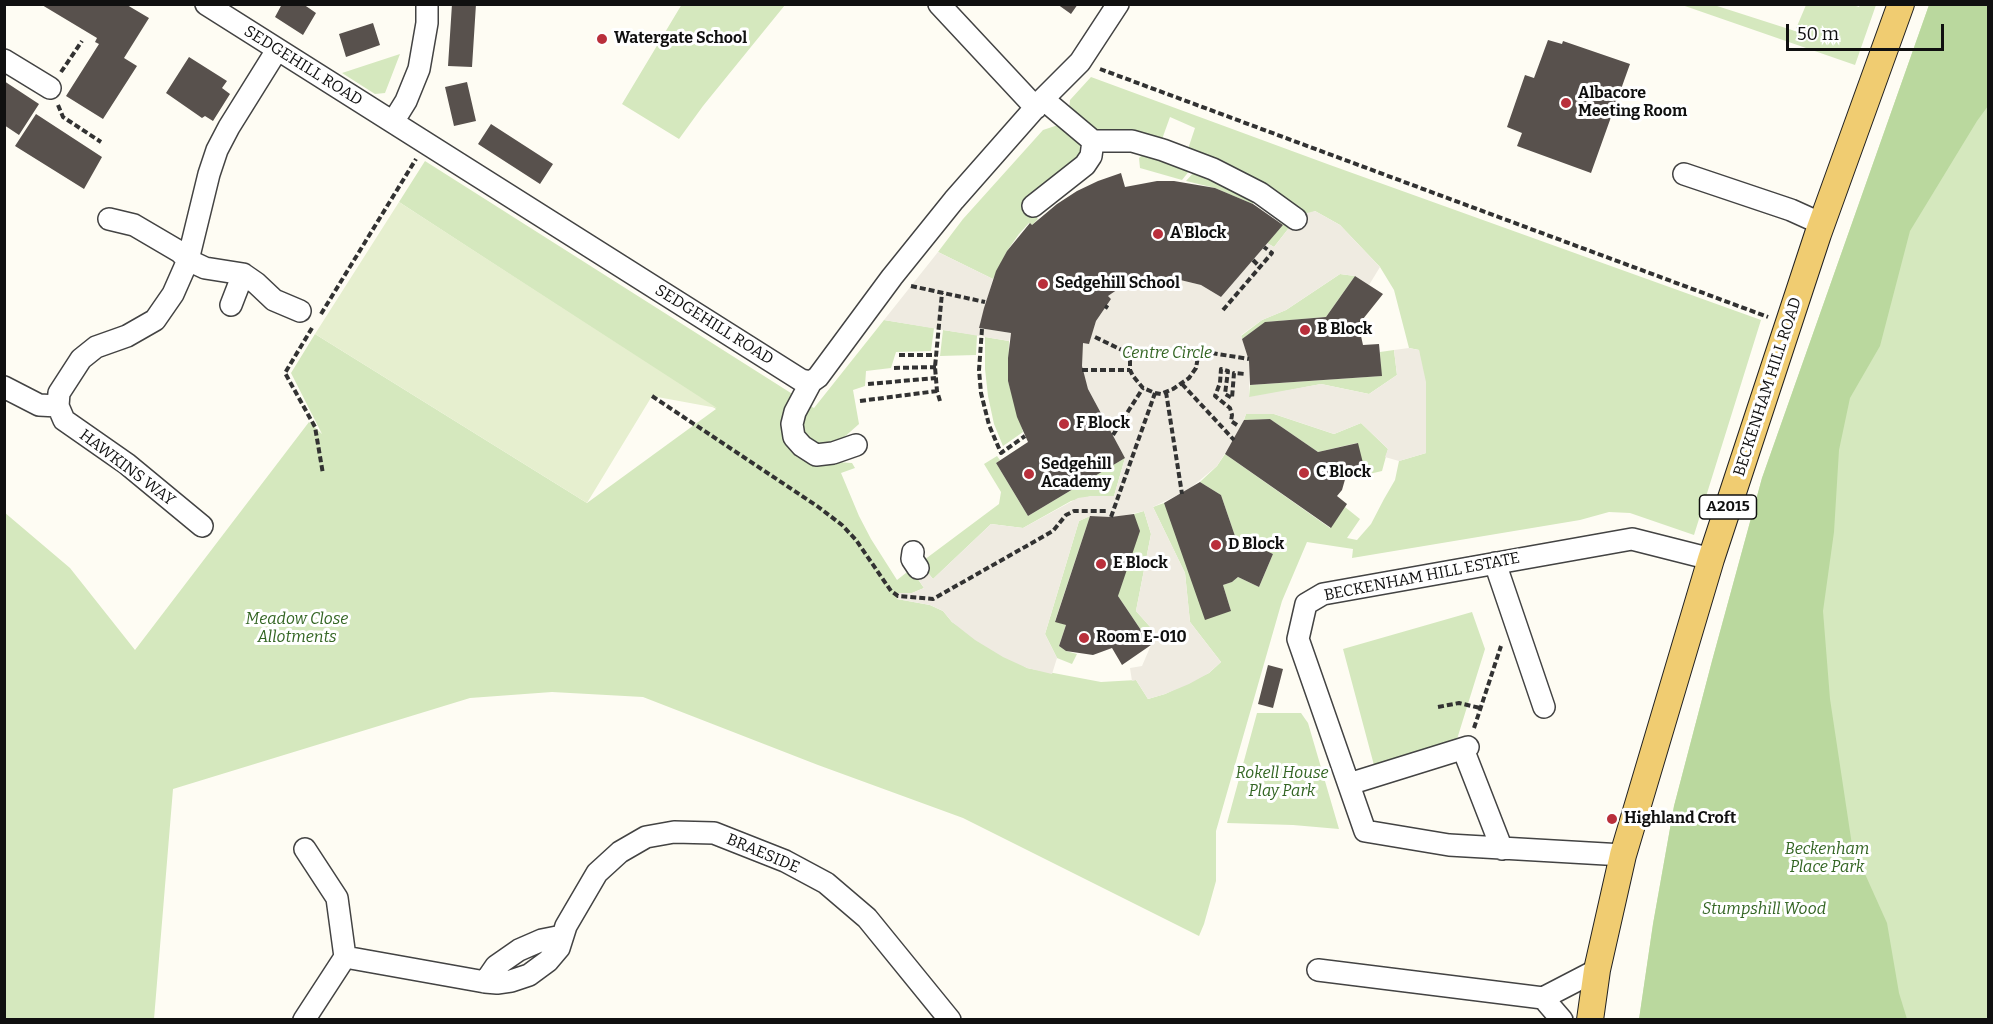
<!DOCTYPE html>
<style>
body{margin:0}
#map{position:relative;width:1993px;height:1024px;overflow:hidden;background:#fefcf3;font-family:Bitter,serif}
canvas{display:block}
.frame{position:absolute;inset:0;border:6px solid #101010;pointer-events:none}
.scale{position:absolute;left:1786px;top:24px;width:158px;height:27px;box-sizing:border-box;border:3px solid #101010;border-top:0;padding-left:8px;font-size:18px;line-height:21px;white-space:nowrap;color:#101010;-webkit-text-stroke:4px #fff;paint-order:stroke}
</style>
<div id="map">
<canvas width="1993" height="1024"></canvas>
<div class="frame"></div>
<div class="scale">50 m</div>
</div>
<script>
const c = document.querySelector('canvas').getContext('2d');
c.lineJoin = 'round';
function paint(path, color) { c.fillStyle = color; c.fill(path, 'evenodd'); }
const poly = rows => new Path2D(rows.map(r => 'M' + r).join(''));
function stroke(path, color, width, dash) { c.strokeStyle = color; c.lineWidth = width; c.lineCap = dash ? 'butt' : 'round'; c.setLineDash(dash || []); c.stroke(path); }
function label(font, color, halo, rows, align = 'center') {
  c.font = font + ' Bitter,serif'; c.lineWidth = 6; c.setLineDash([]); c.textBaseline = 'middle'; c.strokeStyle = halo; c.fillStyle = color; for (const [text, x, y, turn = 0] of rows) {
    c.save(); c.translate(x, y); c.rotate((+turn || 0) * Math.PI / 180); c.textAlign = isNaN(turn) ? turn : align; if (halo) c.strokeText(text, 0, 0); c.fillText(text, 0, 0); c.restore();
  }
}
const green = poly([
 [682,4,785,5,703,106,679,139,622,104],
 [1853,5,1859,7,1860,5,1876,5,1855,65,1682,5,1714,5,1795,31,1806,5],
 [1929,5,1988,5,1988,1019,1639,1020,1653,924,1674,806,1712,661,1762,478],
 [400,54,385,93,375,94,342,73],
 [1091,77,1330,165,1761,320,1694,535,1630,513,1609,512,1580,520,1352,558,1353,549,1307,542,1282,601,1216,831,1216,881,1204,924,1199,936,963,818,818,765,643,697,552,692,470,698,173,789,154,1019,5,1019,4,512,70,568,135,650,309,422,322,434,291,373,315,334,587,503,716,409,399,202,425,161,794,395,785,408,781,425,784,440,792,452,804,461,817,465,837,462,852,463,855,468,841,473,859,516,871,539,897,580,911,569,924,588,912,593,905,594,897,599,930,605,943,611,952,622,1027,668,1101,682,1136,680,1148,699,1165,694,1209,673,1221,662,1190,622,1185,573,1153,507,1164,503,1231,611,1223,585,1232,582,1238,577,1259,587,1273,554,1235,536,1221,495,1200,482,1217,466,1225,454,1330,528,1345,507,1360,519,1347,538,1357,540,1371,524,1384,499,1395,480,1399,461,1426,453,1419,350,1409,348,1394,290,1380,267,1340,225,1315,211,1304,217,1187,152,1195,128,1170,117,1161,142,1094,131,1069,110,1070,100],
 [1058,125,1078,141,1081,148,1080,156,1025,204,1038,219,1032,225,1029,223,1019,234,1007,251,993,279,938,252,963,219,1043,130],
 [1146,151,1190,170,1182,180,1140,168,1139,158],
 [1194,172,1253,200,1253,204,1215,188,1186,181],
 [1276,213,1292,224,1274,247,1267,243,1283,225,1274,217],
 [1340,274,1355,276,1326,317,1266,322,1242,339,1241,336,1262,320,1286,310],
 [884,320,934,328,931,351,896,352,891,368,866,371,865,386,853,390,859,424,841,440,815,444,808,440,802,429,801,419,808,405,814,408],
 [943,330,977,335,976,355,940,356],
 [985,337,1009,341,1008,381,1023,432,1003,446,994,424,988,396,985,369],
 [1394,350,1397,375,1369,394,1321,384,1249,398,1250,385,1381,376,1380,352],
 [1246,414,1274,414,1334,434,1361,423,1388,449,1382,471,1365,475,1357,443,1318,452,1270,419,1244,420],
 [997,456,1000,460,996,463,1028,516,1125,458,1114,496,1092,496,1071,501,1023,528,991,524,933,579,920,563,999,504,1001,492,984,464],
 [1144,511,1151,534,1136,611,1152,629,1151,645,1118,596,1134,514],
 [1090,516,1055,621,1066,625,1059,646,1066,651,1077,654,1072,664,1057,658,1045,634,1079,521],
 [1472,612,1485,649,1453,752,1375,769,1343,649],
 [1257,713,1301,713,1308,723,1339,829,1293,825,1227,823]
]);
const forest = poly([
 [1929,5,1988,5,1988,106,1977,121,1910,231,1880,346,1850,398,1839,450,1834,532,1823,611,1830,699,1852,845,1887,923,1899,993,1907,1019,1639,1019,1653,924,1674,806,1712,661,1762,478]
]);
const pitch = poly([
 [399,202,717,408,652,396,587,503,315,334]
]);
const plaza = poly([
 [1315,211,1340,225,1380,267,1369,285,1355,276,1340,274,1286,310,1262,320,1241,335,1249,361,1249,397,1321,384,1369,394,1397,375,1394,350,1409,348,1419,350,1426,382,1426,453,1399,461,1385,457,1388,449,1361,423,1334,434,1274,414,1246,414,1240,429,1217,466,1188,490,1153,507,1185,573,1190,622,1221,662,1209,673,1189,684,1165,694,1148,699,1136,680,1132,681,1130,668,1142,666,1151,645,1152,629,1136,611,1151,534,1144,511,1117,517,1090,516,1079,521,1045,634,1057,658,1052,674,1027,668,1003,657,975,640,952,622,943,611,930,605,897,599,898,593,912,593,924,588,913,572,922,566,933,579,991,524,1023,528,1078,498,1092,496,1114,496,1125,458,1088,389,1083,373,1081,358,1083,343,1089,343,1096,321,1111,299,1108,296,1124,285,1147,278,1168,277,1201,285,1221,297,1267,243,1274,247,1299,215,1304,217,1307,213],
 [938,252,993,279,979,328,1011,333,1009,341,884,320]
]);
const building = poly([
 [282,4,303,4,316,13,303,35,275,17],
 [452,4,476,4,472,67,448,66],
 [1057,4,1078,4,1071,14],
 [42,5,127,5,149,18,124,58,137,66,103,119,66,96,99,44,95,42,97,38],
 [373,23,380,45,346,57,339,34],
 [1548,40,1562,44,1563,41,1630,64,1591,173,1517,146,1522,133,1507,127,1525,75,1534,78],
 [189,57,227,81,222,88,230,94,213,121,205,116,202,118,166,93],
 [4,81,39,104,19,135,4,125],
 [467,82,476,121,454,126,445,87],
 [36,114,102,157,84,189,15,146],
 [491,124,553,164,540,184,478,144],
 [1121,173,1125,187,1157,181,1174,181,1215,188,1253,204,1283,225,1221,297,1201,285,1168,277,1147,278,1124,285,1108,296,1111,299,1096,321,1089,344,1083,343,1082,366,1088,389,1125,458,1028,516,996,463,1028,442,1017,417,1008,381,1008,358,1011,333,979,328,984,308,996,271,1007,251,1030,223,1032,225,1057,204,1077,191,1098,181],
 [1355,276,1383,294,1355,329,1361,336,1363,345,1379,344,1382,376,1250,385,1249,361,1242,339,1265,322,1326,317],
 [1270,419,1318,452,1358,443,1365,471,1346,476,1342,490,1337,496,1347,504,1331,528,1225,454,1244,420],
 [1200,482,1221,495,1235,536,1273,554,1259,587,1238,577,1232,582,1223,585,1231,611,1205,620,1164,503],
 [1134,514,1140,531,1118,596,1151,645,1122,665,1112,648,1093,655,1066,651,1059,646,1066,625,1055,622,1090,516,1111,517],
 [1268,665,1283,669,1273,708,1258,704]
]);
const path = poly([
 [1100,69,1768,317],
 [61,72,82,41],
 [58,105,63,117,101,142],
 [1253,260,1260,267],
 [1163,284,1164,277],
 [911,286,985,302],
 [1105,306,1108,308],
 [1223,310,1272,253,1264,247],
 [321,314,416,159],
 [312,328,285,373,315,427,323,474],
 [982,329,979,370,981,393,989,425,1001,453,1025,436],
 [1095,337,1130,354,1130,370,1133,376,1143,388,1155,393,1161,394,1173,389,1189,378,1196,368,1199,351,1249,359],
 [899,355,936,355],
 [894,368,936,367],
 [1082,370,1130,370],
 [868,384,936,378],
 [1182,384,1234,440],
 [1166,392,1182,494],
 [652,396,817,506,842,525,856,540,891,591,898,596,933,599,1053,531,1066,515,1074,511,1108,511],
 [860,401,937,391],
 [940,401,937,391,935,367,942,293],
 [1237,425,1231,421,1232,415,1230,408,1215,396,1220,383,1221,369,1228,371,1225,394,1232,398,1234,373,1245,374],
 [1113,435,1143,388],
 [1111,517,1155,393],
 [1438,707,1459,703,1480,708],
 [1474,728,1501,646]
]);
const minor = poly([
 [206,4,801,380,811,382,818,377,892,277,954,200,1043,99,1080,62,1118,4],
 [939,4,1036,108],
 [4,60,50,88],
 [1043,99,1093,141],
 [393,122,406,101,419,69,427,23,427,4],
 [1684,174,1791,210,1822,224],
 [1033,206,1085,165,1091,156,1093,141,1132,141,1163,150,1213,169,1260,193,1296,219],
 [109,219,134,225,180,252,188,260,205,268,243,274,256,283,274,300,300,311],
 [231,305,243,274],
 [811,382,795,412,792,424,794,437,802,446,816,455,833,453,856,445],
 [4,387,39,405,58,406,64,420,127,464,202,526],
 [58,406,59,393,81,359,96,347,127,336,155,320,173,294,188,260,209,174,217,150,229,127,277,50],
 [913,552,912,559,918,568],
 [1495,563,1544,707],
 [1465,754,1502,849],
 [1349,784,1468,747],
 [1623,855,1449,845,1365,831,1298,639,1306,604,1323,594,1632,539,1711,559],
 [345,957,485,982,497,983,511,981,529,975,548,961,559,948,566,926,597,873,620,852,646,837,674,832,714,833,785,861,826,883,867,918,950,1020],
 [1318,970,1543,998,1597,970],
 [485,982,496,966,519,950,542,940,562,936],
 [1543,998,1562,1020],
 [304,1020,345,957,337,898,305,849]
]);
const major = poly([
 [1590,1020,1597,970,1623,855,1711,559,1818,234,1901,4]
]);
const markers = [
 [602,39,6,"#b92f3b"],
 [1566,103,6,"#b92f3b"],
 [1158,234,6,"#b92f3b"],
 [1043,284,6,"#b92f3b"],
 [1305,330,6,"#b92f3b"],
 [1064,424,6,"#b92f3b"],
 [1304,473,6,"#b92f3b"],
 [1029,474,6,"#b92f3b"],
 [1216,545,6,"#b92f3b"],
 [1101,564,6,"#b92f3b"],
 [1084,638,6,"#b92f3b"],
 [1612,819,6,"#b92f3b"]
];
const shields = [
 [1728,507,57]
];
const shieldNames = [
 ["A2015",1728,507]
];
const poiNames = [
 ["Watergate School",614,39],
 ["Albacore",1578,94],
 ["Meeting Room",1578,112],
 ["A Block",1170,234],
 ["Sedgehill School",1055,284],
 ["B Block",1317,330],
 ["F Block",1076,424],
 ["Sedgehill",1041,465],
 ["Academy",1041,483],
 ["C Block",1316,473],
 ["D Block",1228,545],
 ["E Block",1113,564],
 ["Room E-010",1096,638],
 ["Highland Croft",1624,819]
];
const streetNames = [
 ["SEDGEHILL ROAD",303,66,32],
 ["SEDGEHILL ROAD",714,325,32],
 ["BECKENHAM HILL ROAD",1768,387,-72],
 ["HAWKINS WAY",127,468,37],
 ["BECKENHAM HILL ESTATE",1422,577,-11],
 ["BRAESIDE",763,854,23]
];
const parkNames = [
 ["Centre Circle",1167,354],
 ["Meadow Close",297,620],
 ["Allotments",297,638],
 ["Rokell House",1282,774],
 ["Play Park",1282,792],
 ["Beckenham",1827,850],
 ["Place Park",1827,868],
 ["Stumpshill Wood",1764,910]
];
paint(green, '#d5e8be');
paint(forest, '#bad89e');
paint(pitch, '#e6efcf');
paint(plaza, '#efebe1');
paint(building, '#58514d');
stroke(minor, '#434343', 24);
stroke(major, '#212121', 28);
stroke(path, '#323232', 4, [6, 3]);
stroke(minor, '#fff', 21);
stroke(major, '#f0cc71', 26);
for (const [x, y, r, color] of markers) { const dot = new Path2D(); dot.arc(x, y, r, 0, 2 * Math.PI); c.fillStyle = color; c.fill(dot); stroke(dot, '#fff', 2); }
for (const [x, y, w] of shields) { const box = new Path2D(); box.roundRect(x - w / 2, y - 12, w, 24, 4.5); c.fillStyle = '#fff'; c.fill(box); stroke(box, '#101010', 1.5); }
label('bold 15px', '#101010', null, shieldNames);
label('bold 16px', '#101010', '#fff', poiNames, 'left');
label('16px', '#101010', '#fff', streetNames);
label('italic 16px', '#336523', '#fff', parkNames);
</script>
